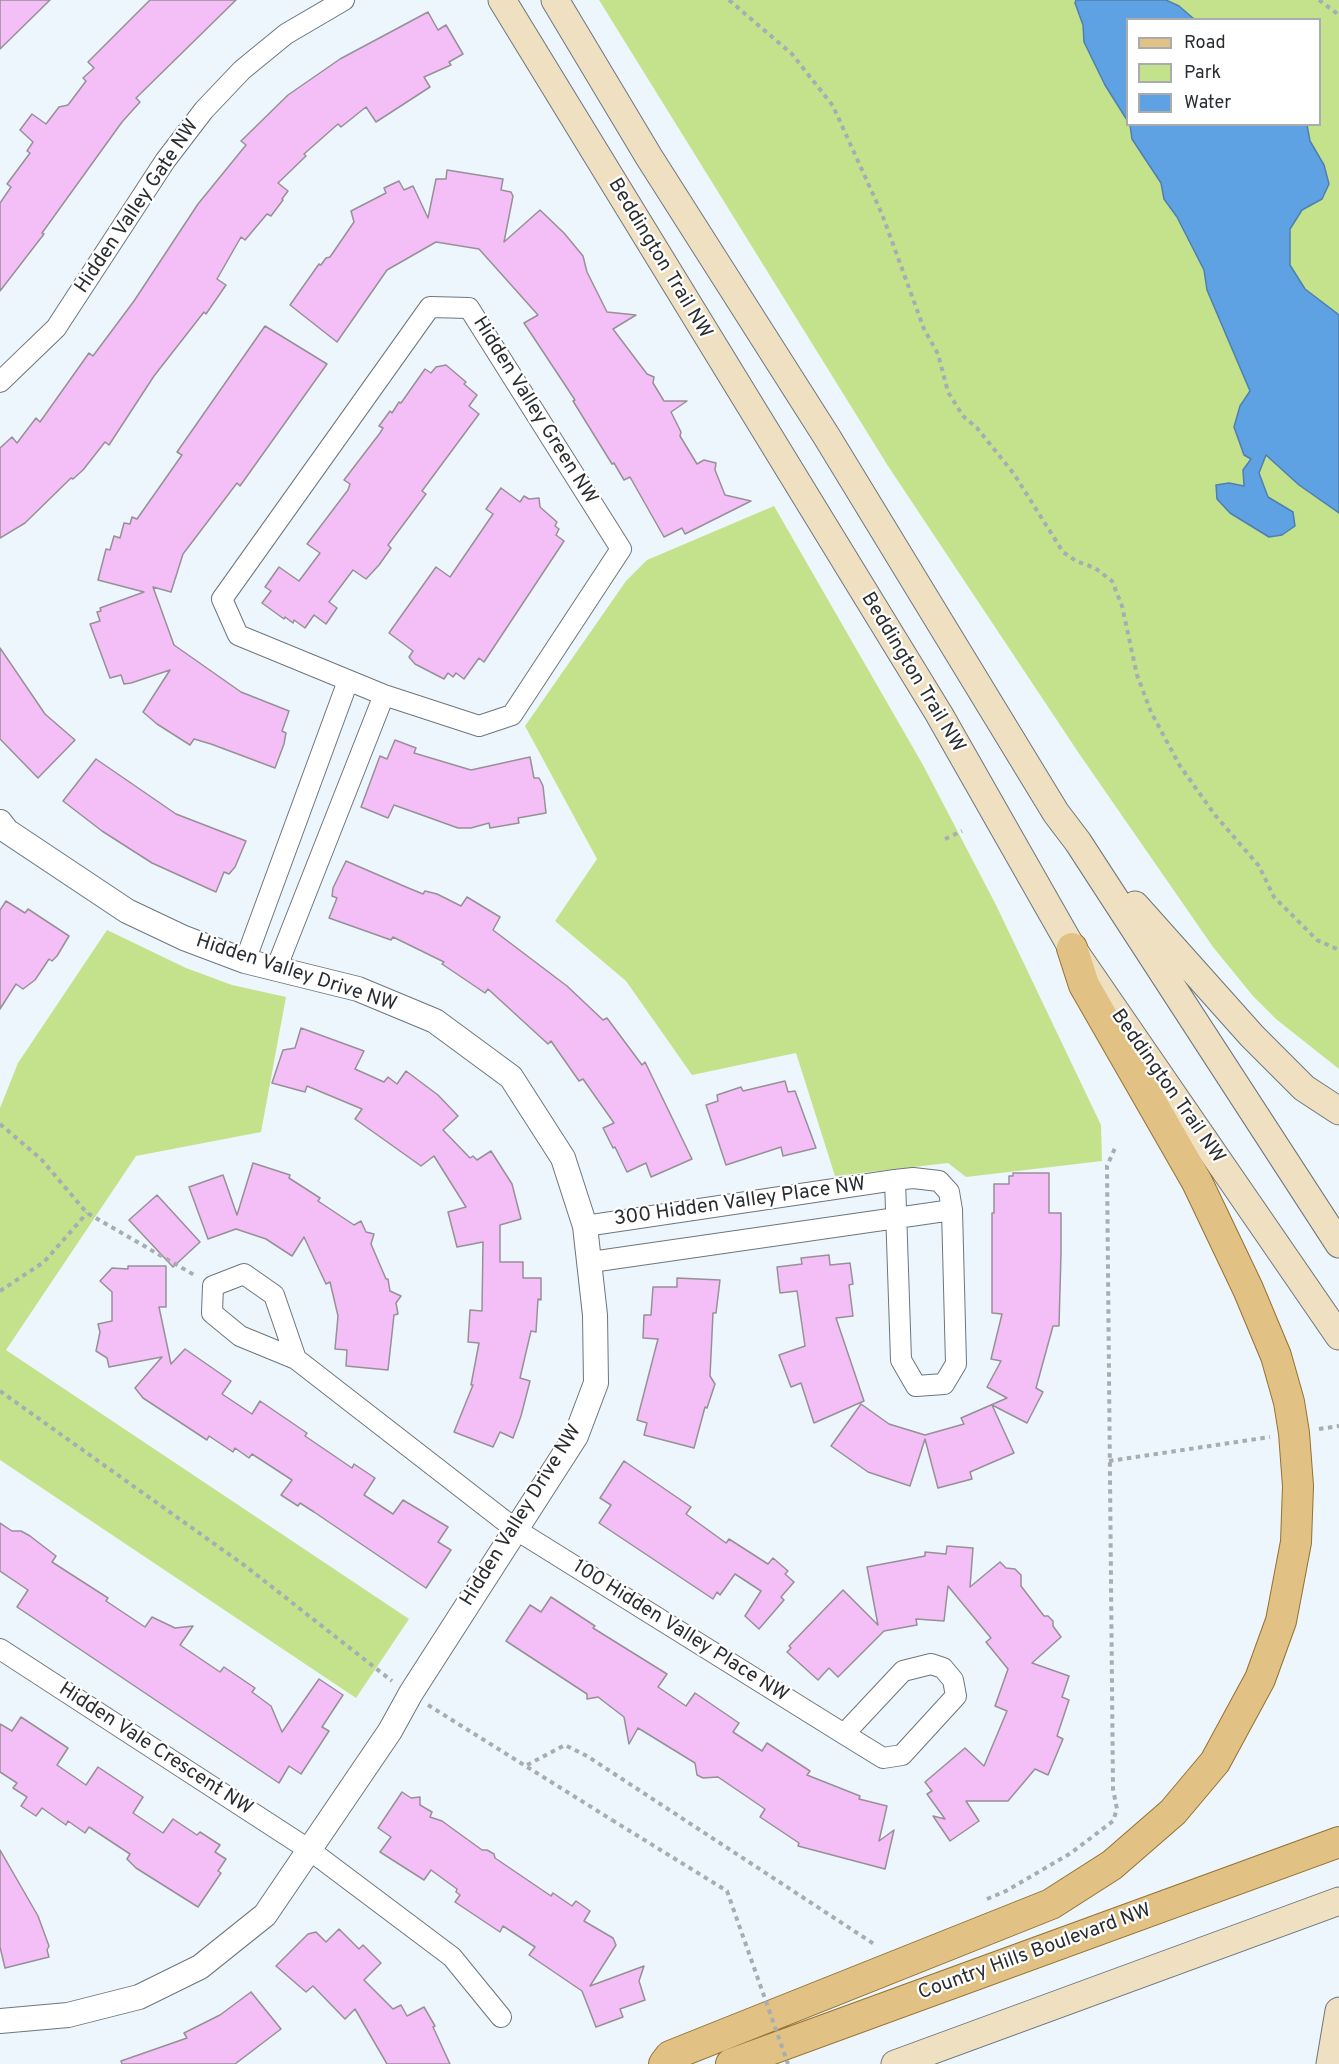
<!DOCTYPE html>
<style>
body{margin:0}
#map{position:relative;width:1339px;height:2064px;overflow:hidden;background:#edf6fd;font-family:Overpass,sans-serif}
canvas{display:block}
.legend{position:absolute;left:1126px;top:18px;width:195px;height:108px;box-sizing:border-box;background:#fff;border:2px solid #aaabac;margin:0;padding:8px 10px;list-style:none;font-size:18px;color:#2a2d30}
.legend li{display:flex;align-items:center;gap:12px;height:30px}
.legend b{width:30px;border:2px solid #aaabac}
</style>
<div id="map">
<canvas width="1339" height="2064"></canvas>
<ul class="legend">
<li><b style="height:8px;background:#e1c184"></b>Road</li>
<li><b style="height:16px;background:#c4e28c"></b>Park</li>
<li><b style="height:16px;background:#5fa2e4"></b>Water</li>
</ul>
</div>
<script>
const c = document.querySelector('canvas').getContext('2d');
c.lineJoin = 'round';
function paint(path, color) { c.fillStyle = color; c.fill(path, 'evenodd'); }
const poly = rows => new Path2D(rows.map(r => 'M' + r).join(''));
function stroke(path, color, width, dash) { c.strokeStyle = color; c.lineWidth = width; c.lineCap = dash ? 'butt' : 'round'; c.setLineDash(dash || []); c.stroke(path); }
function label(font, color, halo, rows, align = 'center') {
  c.font = font + ' Overpass,sans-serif'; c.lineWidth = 4.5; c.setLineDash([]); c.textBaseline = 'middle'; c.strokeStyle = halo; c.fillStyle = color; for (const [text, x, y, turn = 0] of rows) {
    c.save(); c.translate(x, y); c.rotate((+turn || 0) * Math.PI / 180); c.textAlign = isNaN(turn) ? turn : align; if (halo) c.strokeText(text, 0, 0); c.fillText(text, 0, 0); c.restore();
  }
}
const green = poly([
 [599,0,1339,0,1339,1069,1276,1019,1253,996,1213,947,1080,755,888,466],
 [1128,20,1320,20,1320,124,1128,124],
 [774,506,923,765,996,905,1101,1125,1102,1161,966,1177,948,1163,835,1176,796,1053,692,1075,626,981,555,921,597,859,525,726,626,581,647,560],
 [107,930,186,968,232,985,286,997,261,1132,136,1156,6,1350,409,1619,356,1698,0,1460,0,1108,18,1063]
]);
const water = poly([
 [1076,0,1166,0,1179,6,1194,19,1128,20,1127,120,1105,85,1084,42,1083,25,1075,3,1076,0],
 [1130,125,1307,125,1310,141,1324,165,1329,184,1322,199,1302,210,1290,229,1290,265,1305,289,1339,315,1339,513,1299,485,1266,455,1259,473,1268,497,1293,512,1295,526,1282,535,1269,537,1230,513,1217,499,1216,485,1229,483,1244,486,1243,470,1251,459,1244,455,1234,427,1240,406,1250,391,1207,290,1204,270,1177,217,1164,199,1161,183,1132,139,1130,125]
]);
const building = poly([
 [0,0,50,0,0,49,0,0],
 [150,0,236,0,136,98,140,102,122,122,42,233,44,234,0,291,0,203,11,187,7,184,30,153,27,151,33,142,20,130,32,114,46,124,59,107,68,105,86,81,83,78,94,68,88,62,150,0],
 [428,12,438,30,446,25,463,54,449,62,451,65,424,77,430,87,376,122,366,107,341,127,338,124,304,154,306,156,278,183,288,191,282,199,283,200,271,216,267,214,245,240,241,237,217,279,226,285,206,314,204,312,154,376,109,445,105,442,83,470,73,479,71,478,25,523,0,538,0,448,12,437,17,443,36,418,40,422,89,353,93,356,134,301,198,204,246,145,241,141,288,95,340,59,428,12],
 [447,170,503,179,501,190,511,192,513,196,504,242,540,210,564,233,583,256,587,272,607,312,636,315,613,329,647,374,654,377,653,383,664,401,687,401,671,412,681,432,680,436,697,464,704,460,716,463,715,470,725,495,751,501,685,534,682,528,664,537,630,477,624,480,614,463,612,464,573,401,575,400,524,323,538,315,479,249,436,242,387,270,337,342,290,305,319,264,321,265,326,258,330,257,354,222,351,211,386,193,384,188,399,181,404,190,413,186,428,218,436,179,446,179,447,170],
 [265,326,327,364,240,486,237,483,183,554,171,592,153,587,174,645,241,692,289,711,282,731,286,733,284,744,275,768,211,744,194,739,190,745,157,724,143,712,170,670,131,683,124,684,121,675,110,678,90,624,100,621,97,612,101,611,100,608,144,592,98,580,106,549,110,550,114,536,120,538,124,523,130,524,132,517,137,519,182,455,177,452,265,326],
 [446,365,466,382,464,384,477,395,469,406,479,414,422,491,426,494,388,545,391,548,379,565,366,579,353,570,329,602,337,608,326,624,314,615,305,628,294,620,293,623,285,617,284,619,262,603,271,591,265,587,279,567,299,581,320,553,307,544,348,490,350,484,344,480,380,433,383,428,379,426,390,411,392,413,399,402,401,403,425,369,431,373,436,367,446,365],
 [501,488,520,502,524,496,529,499,539,498,540,507,557,522,555,526,559,529,556,535,564,541,484,662,479,658,464,679,456,673,453,677,448,673,444,679,415,664,409,657,413,651,389,633,436,567,450,577,493,514,486,509,501,488],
 [0,648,45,714,75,740,38,778,0,739,0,648],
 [395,740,416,748,414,753,471,770,530,757,534,778,539,778,543,786,546,813,518,818,519,823,490,828,489,823,471,828,458,828,394,805,388,818,361,807,380,756,387,759,395,740],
 [96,759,176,814,246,841,235,867,229,874,224,872,216,892,152,863,102,831,63,801,96,759],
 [346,861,406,887,423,894,425,891,437,894,461,906,467,897,500,917,493,930,567,986,603,1020,607,1018,642,1065,645,1062,692,1159,651,1177,646,1163,627,1172,615,1147,613,1148,603,1128,614,1123,583,1079,579,1081,551,1041,548,1044,488,989,485,993,442,964,444,962,393,937,391,940,329,918,337,898,332,896,333,888,346,861],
 [6,901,25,913,28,909,69,936,57,956,52,961,49,959,35,980,23,989,16,984,0,1009,0,910,6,901],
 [301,1028,364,1051,355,1069,384,1082,388,1077,397,1084,406,1071,438,1095,458,1116,443,1130,470,1158,473,1156,477,1160,491,1151,512,1184,521,1219,500,1225,500,1262,523,1262,523,1278,541,1278,541,1300,538,1299,536,1332,531,1331,520,1378,530,1381,521,1416,513,1438,500,1432,493,1447,454,1432,473,1385,471,1385,479,1343,468,1342,470,1310,482,1311,483,1242,457,1247,448,1212,466,1207,434,1156,421,1166,355,1119,362,1109,307,1086,305,1092,272,1083,283,1050,295,1048,301,1028],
 [785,1081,788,1092,795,1091,816,1148,783,1156,781,1147,726,1165,706,1105,718,1101,717,1095,741,1087,743,1091,785,1081],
 [253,1163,290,1175,289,1178,320,1198,318,1201,354,1225,361,1221,366,1232,374,1234,371,1244,386,1279,388,1279,390,1291,401,1296,396,1303,398,1314,394,1315,388,1370,346,1366,347,1350,335,1349,338,1316,330,1282,326,1284,304,1237,292,1256,266,1239,236,1229,208,1239,189,1187,223,1175,237,1215,253,1163],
 [1013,1173,1049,1173,1049,1213,1061,1213,1061,1254,1059,1326,1053,1326,1036,1388,1043,1392,1027,1423,992,1405,1014,1453,970,1472,972,1479,938,1488,925,1439,910,1486,868,1472,831,1446,861,1404,889,1424,925,1435,964,1424,961,1418,1007,1398,987,1387,1001,1361,991,1359,1002,1314,992,1313,992,1213,994,1213,994,1184,1009,1184,1009,1176,1013,1176,1013,1173],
 [157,1195,200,1242,173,1267,129,1220,157,1195],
 [829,1255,830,1265,850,1263,853,1284,849,1285,853,1316,836,1318,864,1401,814,1423,801,1383,791,1387,779,1355,805,1346,797,1291,780,1293,777,1267,802,1264,801,1258,829,1255],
 [128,1266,166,1266,166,1307,159,1307,171,1364,185,1349,231,1381,222,1394,252,1414,260,1401,307,1433,305,1436,352,1468,354,1464,375,1478,364,1495,393,1514,403,1500,448,1527,438,1542,451,1550,426,1588,314,1512,300,1503,298,1506,281,1495,292,1480,252,1454,249,1458,235,1448,233,1452,209,1436,207,1440,143,1398,135,1388,162,1357,109,1367,107,1358,96,1351,100,1332,98,1324,112,1321,112,1292,100,1281,112,1268,128,1269,128,1266],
 [677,1278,720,1280,716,1313,713,1313,710,1376,715,1384,707,1408,705,1407,694,1448,644,1435,647,1423,637,1420,658,1339,643,1338,644,1315,651,1315,653,1287,677,1287,677,1278],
 [624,1461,691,1507,686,1514,726,1543,729,1539,768,1564,773,1558,788,1571,785,1574,794,1582,781,1597,784,1600,759,1629,745,1616,761,1591,735,1574,720,1595,717,1592,713,1599,599,1523,611,1505,600,1498,624,1461],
 [0,1523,12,1531,21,1531,30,1536,56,1556,52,1562,108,1598,106,1601,145,1627,152,1617,175,1628,193,1626,180,1645,220,1672,224,1667,255,1688,252,1692,271,1706,282,1732,319,1679,343,1695,322,1727,329,1731,301,1774,289,1766,279,1783,17,1607,28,1590,0,1571,0,1523],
 [947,1546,973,1548,970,1587,1000,1562,1006,1568,1015,1569,1021,1575,1021,1586,1044,1616,1048,1616,1053,1621,1053,1626,1061,1637,1032,1663,1069,1676,1062,1697,1069,1700,1057,1736,1063,1739,1048,1775,1035,1769,1008,1801,966,1801,979,1821,950,1841,933,1816,945,1819,927,1794,932,1791,925,1782,965,1748,984,1766,1007,1711,995,1706,1008,1669,986,1642,991,1638,948,1586,944,1621,916,1619,917,1625,884,1631,838,1677,829,1668,818,1680,787,1652,791,1648,789,1646,843,1590,878,1625,867,1567,925,1556,925,1552,946,1554,947,1546],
 [551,1597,595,1626,593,1628,667,1674,658,1687,686,1706,695,1693,739,1723,733,1732,762,1751,767,1743,810,1771,807,1775,860,1796,859,1799,887,1806,879,1841,894,1830,885,1869,798,1846,799,1843,760,1817,765,1809,718,1777,703,1778,697,1775,695,1763,638,1728,629,1744,624,1717,598,1697,587,1699,587,1694,506,1641,530,1605,541,1612,551,1597],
 [21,1717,68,1748,57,1765,86,1785,98,1767,143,1797,133,1813,163,1833,173,1819,197,1835,200,1832,220,1845,215,1852,226,1859,218,1871,221,1873,198,1907,136,1868,127,1859,130,1854,89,1827,85,1833,68,1821,66,1825,42,1808,36,1816,21,1806,27,1797,13,1788,17,1783,0,1772,0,1724,12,1731,21,1717],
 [402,1792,411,1798,420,1797,420,1805,432,1812,430,1817,442,1821,482,1850,487,1850,494,1854,495,1858,551,1896,553,1893,572,1906,576,1901,590,1911,584,1921,613,1938,616,1945,590,1986,644,1966,639,1981,645,2000,620,2009,623,2017,596,2027,582,1991,529,1955,535,1947,503,1926,500,1932,455,1902,460,1895,456,1892,457,1889,431,1870,424,1880,380,1852,391,1837,378,1828,402,1792],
 [0,1850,38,1916,49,1946,47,1950,49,1957,5,1968,0,1947,0,1850],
 [339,1929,359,1949,363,1945,381,1963,364,1980,393,2009,401,2005,407,2016,424,2007,435,2026,433,2027,450,2064,387,2064,355,2009,345,2019,313,1986,306,1992,276,1966,308,1934,316,1932,326,1942,339,1929],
 [251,1992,281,2029,235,2064,122,2064,121,2061,187,2038,184,2033,220,2015,251,1992]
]);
const path = poly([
 [729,0,792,54,833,106,882,214,924,329,938,354,948,392,963,416,977,428,1014,474,1063,552,1076,561,1095,568,1112,581,1122,606,1137,675,1151,712,1180,766,1215,815,1259,866,1274,897,1317,940,1339,950],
 [1319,0,1339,15],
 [945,839,962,831],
 [0,1124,41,1159,87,1213,196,1276],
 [0,1291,44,1262,87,1213],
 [0,1391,244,1565,392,1681],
 [1319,1429,1339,1426],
 [1109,1461,1270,1437],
 [428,1705,612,1820],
 [527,1765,565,1745,587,1756,874,1944,877,1943],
 [987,1899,1006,1891,1071,1853,1113,1821,1117,1809,1113,1789,1107,1166,1116,1146]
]);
const minor = poly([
 [430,307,469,308,621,549,512,715,479,726,384,695,238,635,222,599,430,307],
 [0,382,56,328,165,161,204,110,242,70,286,34,344,0],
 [245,961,348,681],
 [276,969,384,695],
 [585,1226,895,1180,913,1178,939,1181,949,1192,952,1210,956,1364,944,1384,916,1386,901,1360,895,1180],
 [591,1262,952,1210],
 [296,1359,274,1295,244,1274,213,1286,212,1313,240,1336,296,1359,515,1529,844,1734,883,1758,902,1755,956,1696,953,1680,943,1668,931,1664,903,1671,844,1734],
 [0,1649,311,1851,452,1957,501,2017]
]);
const tertiary = poly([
 [0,822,7,831,127,911,184,938,245,961,358,989,435,1021,511,1077,563,1158,585,1226,595,1315,596,1383,576,1436,411,1693,390,1731,265,1915,200,1967,139,1997,68,2015,0,2021]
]);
const secondary = poly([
 [502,0,939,714,1072,948,1339,1336],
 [555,0,649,157,827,437,1056,813,1078,842,1339,1244],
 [1135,905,1252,1036,1304,1088,1339,1111],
 [895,2064,1339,1901],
 [1330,2064,1339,2011]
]);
const primary = poly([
 [664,2064,670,2056,1051,1904,1112,1865,1173,1812,1215,1762,1260,1679,1281,1621,1296,1542,1298,1486,1294,1433,1289,1402,1276,1356,1248,1289,1197,1182,1084,985,1072,948],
 [731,2064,1339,1842]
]);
const pathBridge = poly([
 [612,1820,727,1891,788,2064]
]);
const streetNames = [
 ["Hidden Valley Gate NW",138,207,-56],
 ["Beddington Trail NW",659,259,59],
 ["Hidden Valley Green NW",534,411,58],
 ["Beddington Trail NW",912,673,59],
 ["Hidden Valley Drive NW",296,974,18],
 ["Beddington Trail NW",1167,1087,55],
 ["300 Hidden Valley Place NW",740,1203,-8],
 ["Hidden Valley Drive NW",522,1516,-58],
 ["100 Hidden Valley Place NW",680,1632,32],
 ["Hidden Vale Crescent NW",155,1750,33],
 ["Country Hills Boulevard NW",1035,1953,-20]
];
paint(green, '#c4e28c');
paint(water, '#5fa2e4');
stroke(water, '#4f7fae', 1.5);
paint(building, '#f4bff7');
stroke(building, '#979097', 1.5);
stroke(minor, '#6e767c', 22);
stroke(tertiary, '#6e767c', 26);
stroke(secondary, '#6e767c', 29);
stroke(primary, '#947231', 32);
stroke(path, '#a6adb3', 4, [4.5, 4.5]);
stroke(minor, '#fff', 20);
stroke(tertiary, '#fff', 24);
stroke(secondary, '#f0e0c2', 27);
stroke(primary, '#e1c184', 30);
stroke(pathBridge, '#a6adb3', 4, [4.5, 4.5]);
label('20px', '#2a2d30', '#fff', streetNames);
</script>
